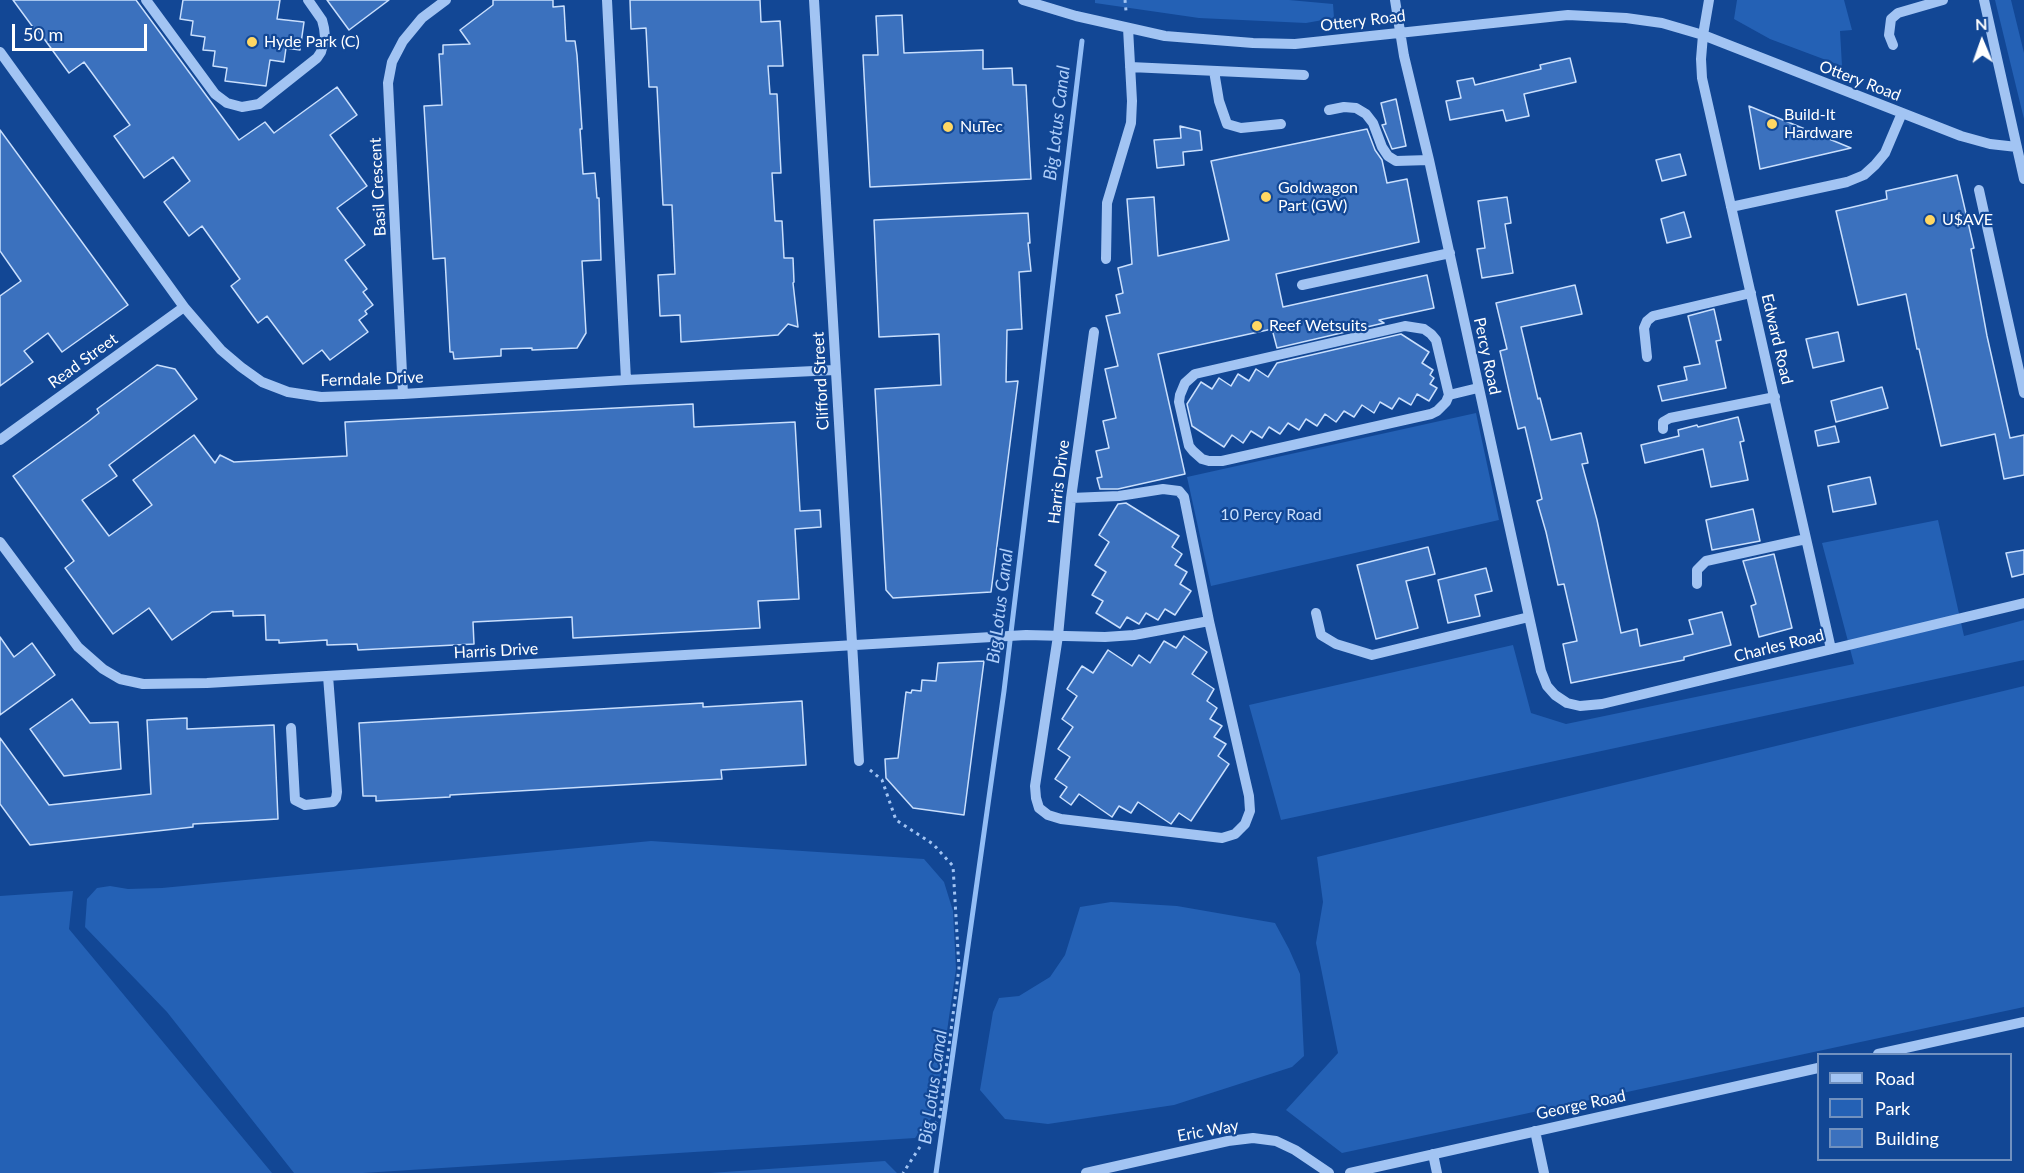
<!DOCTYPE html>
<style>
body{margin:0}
#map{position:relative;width:2024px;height:1173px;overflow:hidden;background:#124795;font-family:Lato,sans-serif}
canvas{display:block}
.legend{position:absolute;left:1817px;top:1053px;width:195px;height:108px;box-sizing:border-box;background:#124795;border:2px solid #7191bf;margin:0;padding:8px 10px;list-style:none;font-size:18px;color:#fff}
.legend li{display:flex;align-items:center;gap:12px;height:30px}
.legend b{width:30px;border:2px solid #7191bf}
.north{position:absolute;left:1952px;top:12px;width:60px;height:60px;-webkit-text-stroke:4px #124795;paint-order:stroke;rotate:358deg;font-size:16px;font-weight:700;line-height:24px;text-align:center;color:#fff}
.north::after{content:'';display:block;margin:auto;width:21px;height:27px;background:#fff;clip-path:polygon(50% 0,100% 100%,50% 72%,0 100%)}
.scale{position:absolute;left:12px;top:24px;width:135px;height:27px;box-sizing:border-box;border:3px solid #fff;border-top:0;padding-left:8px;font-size:18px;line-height:21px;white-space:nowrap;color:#fff;-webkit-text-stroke:4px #124795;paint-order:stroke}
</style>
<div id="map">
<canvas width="2024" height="1173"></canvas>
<ul class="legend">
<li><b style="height:8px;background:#a2c4f3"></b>Road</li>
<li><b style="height:16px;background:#2461b5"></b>Park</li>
<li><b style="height:16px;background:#3b71be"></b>Building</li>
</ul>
<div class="north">N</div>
<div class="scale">50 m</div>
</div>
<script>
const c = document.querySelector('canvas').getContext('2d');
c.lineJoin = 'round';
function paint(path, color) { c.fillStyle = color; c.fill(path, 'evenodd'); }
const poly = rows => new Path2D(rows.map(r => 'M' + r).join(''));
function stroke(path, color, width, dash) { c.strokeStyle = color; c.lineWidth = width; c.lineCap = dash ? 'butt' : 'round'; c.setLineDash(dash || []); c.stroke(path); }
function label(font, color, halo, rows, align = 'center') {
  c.font = font + ' Lato,sans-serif'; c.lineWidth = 4.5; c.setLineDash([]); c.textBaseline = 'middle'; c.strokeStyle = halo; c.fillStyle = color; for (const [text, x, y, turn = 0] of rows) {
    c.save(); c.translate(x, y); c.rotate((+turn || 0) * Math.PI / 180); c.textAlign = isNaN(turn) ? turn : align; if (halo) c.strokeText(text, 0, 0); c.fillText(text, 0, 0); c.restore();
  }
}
const green = poly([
 [1095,0,1289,0,1333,4,1334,18,1306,23,1199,18,1095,3],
 [1737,0,1844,0,1852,30,1840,31,1842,66,1770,39,1734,19],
 [1995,0,2011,0,2024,53,2024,119],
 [1476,413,1499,520,1211,586,1187,477],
 [1938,520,1964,636,2024,620,2024,660,1281,820,1249,705,1513,645,1531,713,1566,724,1854,664,1822,543],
 [2024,686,2024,1007,1342,1153,1286,1110,1338,1053,1316,943,1323,902,1317,857],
 [651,841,924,859,944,882,953,911,956,969,935,1114,915,1138,363,1173,294,1173,167,1012,85,927,87,899,97,888,110,886,128,889,162,888],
 [73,891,69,929,272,1173,0,1173,0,896],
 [1111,902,1177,906,1275,923,1289,949,1300,974,1304,1056,1292,1067,1174,1105,1048,1124,1005,1119,980,1090,993,1012,999,998,1019,996,1050,977,1065,955,1080,907],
 [885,1161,897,1173,710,1173]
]);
const stream = poly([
 [936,1173,1004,691,1082,41]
]);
const building = poly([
 [13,0,136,0,239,140,265,122,274,133,337,87,357,115,330,135,367,186,337,208,365,245,345,260,367,289,363,292,373,305,365,311,367,314,359,320,368,332,330,360,322,350,303,364,267,316,258,323,231,286,240,279,202,226,189,236,164,202,190,181,173,157,144,178,114,136,130,125,84,62,69,73,37,29,35,30,13,0],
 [183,0,280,0,277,19,304,22,300,50,286,48,284,62,270,60,266,86,225,81,227,68,213,66,215,51,203,50,205,37,191,35,193,21,180,19,183,0],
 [327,0,389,0,349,30,327,0],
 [493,0,553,0,553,7,564,6,566,41,575,41,577,55,582,129,580,129,583,174,595,173,597,198,599,198,601,260,582,261,586,333,577,348,532,350,532,348,501,349,501,356,454,359,453,352,450,352,445,258,433,259,424,106,442,105,439,54,443,54,443,45,470,44,460,30,493,5,493,0],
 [630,0,760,0,761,22,780,21,783,66,768,66,770,94,777,94,781,173,772,173,775,221,782,221,784,258,793,258,794,282,793,283,798,327,788,324,778,335,681,342,680,315,660,316,658,275,675,274,672,205,663,205,657,87,649,87,646,28,631,29,630,0],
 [902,15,904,53,983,50,983,69,1012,68,1013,85,1026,85,1031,179,870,187,863,55,878,55,876,16,902,15],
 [1570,58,1576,82,1524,94,1529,116,1506,121,1503,110,1450,120,1446,101,1461,98,1457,81,1473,78,1475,85,1541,69,1540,65,1570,58],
 [1396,99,1406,146,1392,149,1382,125,1386,124,1381,103,1396,99],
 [1749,106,1851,148,1760,169,1749,106],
 [1180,126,1200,131,1202,150,1183,152,1184,165,1157,168,1154,140,1181,138,1180,126],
 [1367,129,1375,150,1382,160,1387,183,1407,179,1419,242,1276,274,1283,307,1427,275,1434,308,1379,320,1384,323,1277,348,1272,329,1158,354,1185,474,1118,489,1100,489,1097,478,1102,477,1096,451,1109,448,1103,421,1116,418,1105,369,1118,366,1106,316,1120,313,1116,295,1123,293,1118,268,1132,264,1127,199,1154,197,1158,256,1229,240,1211,161,1367,129],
 [0,130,128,305,62,352,48,333,24,351,33,362,0,386,0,296,21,281,0,251,0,130],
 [1680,154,1686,175,1662,181,1656,160,1680,154],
 [1957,175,1974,248,1971,249,1987,336,2010,438,2024,435,2024,475,2004,479,1995,434,1941,446,1919,349,1917,349,1906,294,1858,305,1836,211,1887,199,1886,191,1957,175],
 [1507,197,1511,223,1505,224,1513,273,1482,278,1477,249,1485,248,1478,201,1507,197],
 [1684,212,1691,237,1667,243,1661,219,1684,212],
 [1028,213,1030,243,1028,243,1031,271,1019,272,1022,329,1007,330,1006,382,1018,381,991,592,893,598,886,590,875,389,941,385,939,334,879,337,874,220,1028,213],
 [1575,285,1582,314,1521,327,1538,399,1540,398,1551,440,1581,433,1588,463,1582,464,1597,520,1621,633,1637,629,1640,646,1693,634,1689,620,1722,612,1731,645,1684,657,1684,660,1571,683,1563,644,1577,641,1564,584,1558,585,1546,532,1537,501,1542,499,1525,427,1518,429,1512,404,1500,351,1507,349,1496,303,1575,285],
 [1714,309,1721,340,1716,341,1726,388,1662,401,1658,386,1687,380,1684,367,1700,364,1688,316,1714,309],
 [1838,332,1844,361,1813,368,1806,339,1838,332],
 [1401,334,1429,352,1422,363,1433,370,1430,375,1434,378,1430,384,1437,388,1429,401,1417,394,1411,405,1399,398,1392,409,1380,402,1374,413,1362,405,1354,417,1344,411,1336,422,1325,414,1317,426,1306,419,1299,430,1288,423,1280,434,1269,427,1262,438,1251,431,1243,443,1232,435,1224,447,1192,426,1187,404,1201,382,1212,389,1219,378,1231,386,1238,374,1249,381,1256,369,1268,377,1277,363,1401,334],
 [157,365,175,369,197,399,109,465,117,476,82,500,109,536,152,505,133,480,194,435,215,463,220,455,234,462,347,456,345,422,693,404,694,427,795,422,800,511,820,510,821,527,795,529,799,599,758,601,760,628,573,638,572,617,473,622,474,644,358,650,357,644,327,645,327,640,279,643,279,640,266,640,265,615,233,616,233,611,212,612,172,640,149,608,113,634,65,568,74,561,13,476,89,421,99,413,97,409,157,365],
 [1882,387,1888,408,1836,422,1831,401,1882,387],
 [1738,417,1744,441,1740,442,1748,480,1711,487,1703,449,1645,463,1641,445,1679,436,1678,430,1697,425,1698,427,1738,417],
 [1835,426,1839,442,1818,446,1815,431,1835,426],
 [1870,477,1876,504,1833,512,1828,486,1870,477],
 [1126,503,1179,536,1172,547,1182,554,1175,565,1187,572,1180,584,1191,591,1175,615,1165,609,1158,620,1146,613,1139,624,1127,617,1120,628,1096,613,1103,601,1092,595,1106,572,1095,565,1109,542,1099,535,1118,504,1126,503],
 [1753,509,1760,541,1712,550,1706,520,1753,509],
 [1428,547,1435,574,1406,581,1418,628,1376,639,1357,565,1428,547],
 [2024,550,2024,574,2012,577,2006,553,2024,550],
 [1774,554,1792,628,1759,637,1751,606,1756,604,1743,561,1774,554],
 [1486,568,1492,591,1475,595,1480,616,1448,623,1438,580,1486,568],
 [1184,636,1207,652,1192,674,1214,689,1207,701,1217,708,1210,719,1222,726,1214,737,1226,744,1218,756,1229,764,1191,821,1179,813,1171,824,1138,802,1131,813,1119,806,1112,817,1079,794,1071,805,1060,797,1067,787,1055,779,1070,757,1058,749,1073,727,1062,719,1077,696,1067,689,1082,666,1093,673,1108,650,1132,666,1139,655,1150,663,1164,641,1176,648,1184,636],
 [0,637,14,657,32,643,55,675,0,715,0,637],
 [984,661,964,815,913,808,886,778,885,759,898,758,906,692,911,693,912,690,921,691,922,680,936,681,938,663,984,661],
 [72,699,90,723,118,722,121,769,64,776,30,729,72,699],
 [802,701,806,765,721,770,722,779,450,795,450,797,376,801,376,796,363,796,359,723,703,703,703,707,802,701],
 [187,718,187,729,274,725,278,819,193,824,193,827,30,845,0,804,0,738,49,805,151,794,147,720,187,718]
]);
const path = poly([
 [1125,0,1126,11],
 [870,770,882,780,896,820,933,844,953,866,959,968,940,1116,903,1173]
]);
const minor = poly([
 [146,0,215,94,227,103,242,107,259,104,317,58,321,52,325,37,324,28,322,20,308,0],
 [607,0,626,380],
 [814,0,859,761],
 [1023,0,1076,16,1165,36,1253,43,1295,44,1568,15,1626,18,1662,23,1703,35,1961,136,1990,144,2017,147],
 [1395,0,1404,56,1429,160,1541,671,1547,686,1555,695,1567,703,1580,706,1602,704,2024,603],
 [1709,0,1703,35,1701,59,1702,78,1831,649],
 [1984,0,2024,179],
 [1893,45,1889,35,1891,19,1898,13,1943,0],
 [0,52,184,307,221,350,241,367,262,382,288,392,321,397,403,394,626,380,835,370],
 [1130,67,1304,75],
 [1214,71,1219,101,1227,124,1241,128,1281,124],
 [1329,110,1344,107,1356,108,1366,114,1373,123,1382,147,1388,156,1396,161,1429,160],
 [1979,190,2024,393],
 [1731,207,1847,182,1864,175,1875,165,1885,153,1902,113],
 [1106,259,1107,203,1131,123,1132,101,1128,28],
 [1302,285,1450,253],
 [1405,326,1424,329,1431,334,1436,340,1449,395,1446,402,1437,411,1431,414,1222,461,1209,461,1202,459,1193,451,1189,446,1179,402,1180,395,1185,383,1195,374,1405,326],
 [1647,357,1644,328,1647,321,1653,316,1751,293],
 [403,394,388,83,392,62,403,41,422,18,446,0],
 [1449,395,1478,388],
 [1663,429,1663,422,1670,418,1775,397],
 [0,440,184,307],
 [1071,498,1119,496,1163,489,1179,491,1184,497,1209,621,1249,796,1250,811,1245,824,1235,834,1222,838,1061,819,1048,815,1039,808,1036,798,1035,786,1058,636,1071,498,1094,332],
 [0,542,78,647,103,669,120,679,143,684,207,683,1026,635,1105,637,1134,635,1209,621],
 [1697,584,1697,570,1706,561,1806,539],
 [1316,613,1321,635,1336,644,1372,655,1529,617],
 [291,728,295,800,305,805,333,802,336,798,337,792,328,676],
 [1878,1054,2024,1022],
 [1535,1131,1544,1173],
 [1433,1154,1437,1173],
 [1086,1173,1228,1141,1253,1138,1276,1141,1295,1150,1329,1173],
 [1350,1173,1818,1068]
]);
const markers = [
 [252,42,6,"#ffd763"],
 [1772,124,6,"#ffd763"],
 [948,127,6,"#ffd763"],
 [1266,197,6,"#ffd763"],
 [1930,220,6,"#ffd763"],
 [1257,326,6,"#ffd763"]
];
const streetNames = [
 ["Ottery Road",1363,21,-7],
 ["Ottery Road",1860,81,21],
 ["Basil Crescent",378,187,-93],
 ["Edward Road",1777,339,77],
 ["Percy Road",1487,356,78],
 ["Read Street",83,361,-36],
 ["Ferndale Drive",372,379,-2],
 ["Clifford Street",821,381,-93],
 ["Harris Drive",1059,482,-83],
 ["Charles Road",1779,646,-14],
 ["Harris Drive",496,651,-3],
 ["George Road",1581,1105,-12],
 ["Eric Way",1208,1131,-10]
];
const poiNames = [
 ["Hyde Park (C)",264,42],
 ["Build-It",1784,115],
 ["Hardware",1784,133],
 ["NuTec",960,127],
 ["Goldwagon",1278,188],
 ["Part (GW)",1278,206],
 ["U$AVE",1942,220],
 ["Reef Wetsuits",1269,326]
];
const parkNames = [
 ["10 Percy Road",1271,515]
];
const waterNames = [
 ["Big Lotus Canal",1057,123,-83],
 ["Big Lotus Canal",1000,606,-83],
 ["Big Lotus Canal",933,1087,-82]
];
paint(green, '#2461b5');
stroke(stream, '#93bef6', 5);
paint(building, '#3b71be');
stroke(building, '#c9dffd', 1.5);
stroke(path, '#a2c4f3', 3, [3, 4.5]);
stroke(minor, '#a2c4f3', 10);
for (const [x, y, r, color] of markers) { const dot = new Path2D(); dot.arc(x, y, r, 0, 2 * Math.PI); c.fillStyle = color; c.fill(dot); stroke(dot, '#124795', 2); }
label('16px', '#fff', '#124795', streetNames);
label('16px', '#fff', '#124795', poiNames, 'left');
label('16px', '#c9dffd', '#124795', parkNames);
label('italic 18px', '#aecefa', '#124795', waterNames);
</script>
